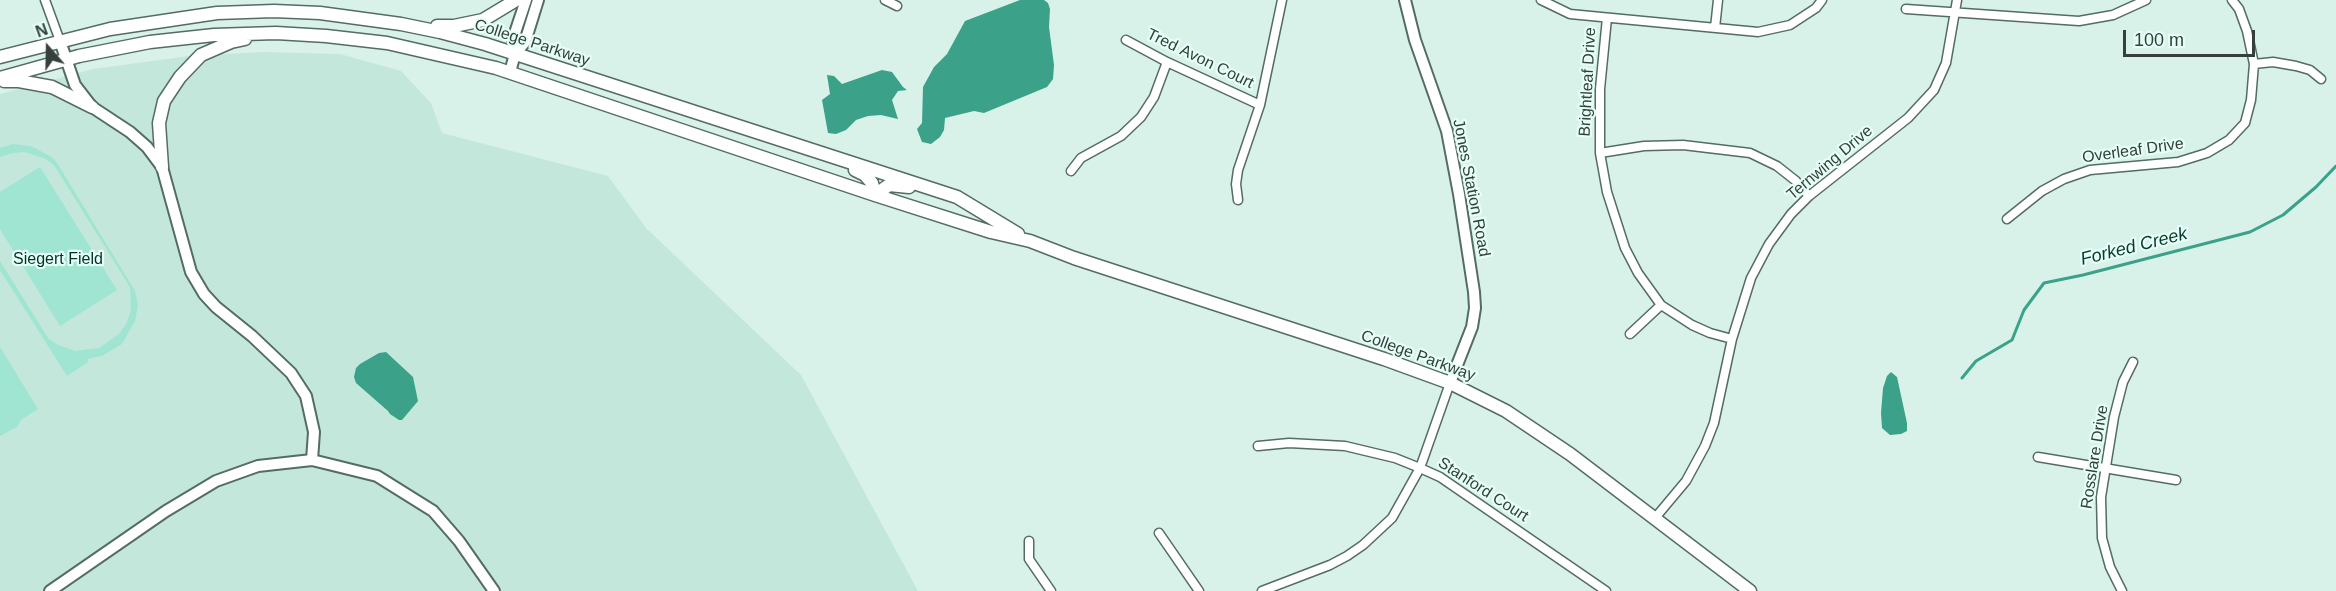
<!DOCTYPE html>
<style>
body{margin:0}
#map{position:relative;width:2336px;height:591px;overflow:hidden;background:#d8f2ea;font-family:Helvetica,sans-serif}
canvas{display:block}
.north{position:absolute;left:18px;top:18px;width:60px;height:60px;-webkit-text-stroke:4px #e5fff7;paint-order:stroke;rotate:340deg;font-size:16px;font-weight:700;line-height:24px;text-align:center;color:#353f3c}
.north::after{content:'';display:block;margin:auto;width:21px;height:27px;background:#353f3c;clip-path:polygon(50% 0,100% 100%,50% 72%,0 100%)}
.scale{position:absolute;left:2123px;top:30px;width:132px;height:27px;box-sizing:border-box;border:3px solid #353f3c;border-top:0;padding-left:8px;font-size:18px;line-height:21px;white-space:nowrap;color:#353f3c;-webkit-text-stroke:4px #e5fff7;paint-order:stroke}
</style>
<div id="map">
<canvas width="2336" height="591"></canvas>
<div class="north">N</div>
<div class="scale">100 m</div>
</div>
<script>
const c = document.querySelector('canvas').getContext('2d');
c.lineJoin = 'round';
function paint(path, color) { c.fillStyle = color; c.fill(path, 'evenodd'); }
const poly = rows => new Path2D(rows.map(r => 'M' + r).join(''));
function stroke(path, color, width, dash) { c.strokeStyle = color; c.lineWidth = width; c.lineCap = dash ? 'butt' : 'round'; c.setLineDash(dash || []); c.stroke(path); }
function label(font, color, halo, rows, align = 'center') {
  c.font = font + ' Helvetica,sans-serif'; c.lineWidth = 4.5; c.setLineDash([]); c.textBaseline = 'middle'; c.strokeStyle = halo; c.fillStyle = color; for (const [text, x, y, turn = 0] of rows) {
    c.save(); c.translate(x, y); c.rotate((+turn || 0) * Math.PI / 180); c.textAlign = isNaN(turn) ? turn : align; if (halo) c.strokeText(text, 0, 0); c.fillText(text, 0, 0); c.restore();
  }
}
const built = poly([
 [263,52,340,54,401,71,431,103,442,133,608,176,646,228,801,375,918,591,0,591,0,94,93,69,189,56]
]);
const green = poly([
 [13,144,30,146,37,149,53,158,57,163,135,291,138,306,135,321,122,344,102,356,87,359,88,362,67,376,0,270,0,261,48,338,56,344,75,351,99,348,119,334,126,324,131,311,130,287,54,165,46,159,25,152,13,153,0,157,0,148],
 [40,167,117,290,60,326,0,229,0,192],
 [0,347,38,409,21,420,17,427,0,436]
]);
const water = poly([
 [1020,0,1044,0,1048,3,1050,9,1049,27,1054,65,1053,79,1047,87,984,113,974,111,945,118,944,130,940,137,931,144,922,142,917,129,922,123,923,87,934,67,947,54,965,21],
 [882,70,892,72,903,87,907,90,898,91,892,100,898,119,881,115,868,116,856,120,846,130,836,134,828,133,822,100,830,94,827,75,834,76,842,84],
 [386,352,413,377,418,401,402,420,399,420,390,414,388,411,356,383,354,377,356,368,360,364,379,353],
 [1891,372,1897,377,1907,423,1907,431,1901,434,1890,435,1882,428,1881,413,1883,388,1887,376]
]);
const stream = poly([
 [1962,378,1976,361,2012,340,2024,310,2044,283,2083,275,2250,232,2283,215,2316,187,2336,166]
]);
const minor = poly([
 [45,0,60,41],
 [885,0,897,6],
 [1541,0,1570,14,1758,32,1790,25,1816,8,1822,0],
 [1906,9,2079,21,2113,15,2146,0],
 [1607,18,1600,89,1600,153,1607,192,1625,248,1638,273,1661,305,1692,325,1710,333,1732,339],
 [1715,28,1718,0],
 [1126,40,1167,62,1260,105],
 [2254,64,2273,62,2296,66,2310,70,2321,79],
 [1600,153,1644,146,1683,145,1750,153,1777,166,1796,181,1809,196],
 [1071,171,1081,158,1121,136,1141,117,1154,97,1167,62],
 [1238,200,1236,184,1238,170,1260,105,1282,0],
 [2007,219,2042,191,2064,179,2090,170,2178,162,2207,153,2229,140,2245,123,2251,100,2254,64,2247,31,2239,9,2232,0],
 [1630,334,1661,305],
 [1258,446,1289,443,1345,446,1395,458,1420,468,1440,477,1606,591],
 [2038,457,2176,480],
 [1655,518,1686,481,1705,446,1714,423,1732,339,1751,278,1769,244,1791,214,1809,196,1908,118,1934,90,1946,63,1957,0],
 [1159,533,1199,591],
 [1029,541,1029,559,1051,591],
 [1262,591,1330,565,1347,556,1363,545,1392,518,1420,468,1450,383],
 [2122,591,2110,567,2102,538,2101,497,2114,417,2123,382,2133,362]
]);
const tertiary = poly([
 [1405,0,1415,40,1447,131,1459,194,1474,292,1475,308,1472,327,1450,383],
 [60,41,75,85,92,107,130,132,147,147,162,167,191,272,204,294,216,307,252,336,291,373,306,396,314,432,312,460],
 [515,54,513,39,526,0],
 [510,72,515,54,525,42,538,0],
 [50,591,166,511,216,481,258,466,312,460,377,476,433,511,459,541,494,591]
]);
const secondary = poly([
 [437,26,454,26,483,20,516,0],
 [0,57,110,29,217,13,274,11,320,13,401,24,440,32,485,44,957,197,1018,234],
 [0,78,79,56,150,42,214,35,276,33,326,36,387,43,496,68,875,195,991,232,1030,241,1074,258,1384,359,1450,383,1506,411,1570,454,1750,591],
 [4,81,19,81,52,87,92,107],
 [162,167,159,123,164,101,180,77,201,55,231,42,245,39],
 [855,170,865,175,872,183,875,195],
 [875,195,889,185,909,187]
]);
const streetNames = [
 ["College Parkway",532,43,18],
 ["Tred Avon Court",1200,59,26],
 ["Brightleaf Drive",1588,82,-87],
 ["Overleaf Drive",2133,151,-8],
 ["Ternwing Drive",1830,163,-40],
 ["Jones Station Road",1471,188,79],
 ["College Parkway",1418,356,20],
 ["Rosslare Drive",2095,457,-81],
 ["Stanford Court",1483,490,33]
];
const parkNames = [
 ["Siegert Field",58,260]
];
const waterNames = [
 ["Forked Creek",2134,247,-14]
];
paint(built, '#c4e7dc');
paint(green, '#9fe5d1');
paint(water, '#3ba189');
stroke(stream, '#3ba189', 3);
stroke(minor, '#556b65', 11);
stroke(tertiary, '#556b65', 14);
stroke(secondary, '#556b65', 15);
stroke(minor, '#fff', 8);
stroke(tertiary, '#fff', 10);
stroke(secondary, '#fff', 12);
label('16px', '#353f3c', '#e5fff7', streetNames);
label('16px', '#023228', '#e5fff7', parkNames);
label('italic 18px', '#0a382e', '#e5fff7', waterNames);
</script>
